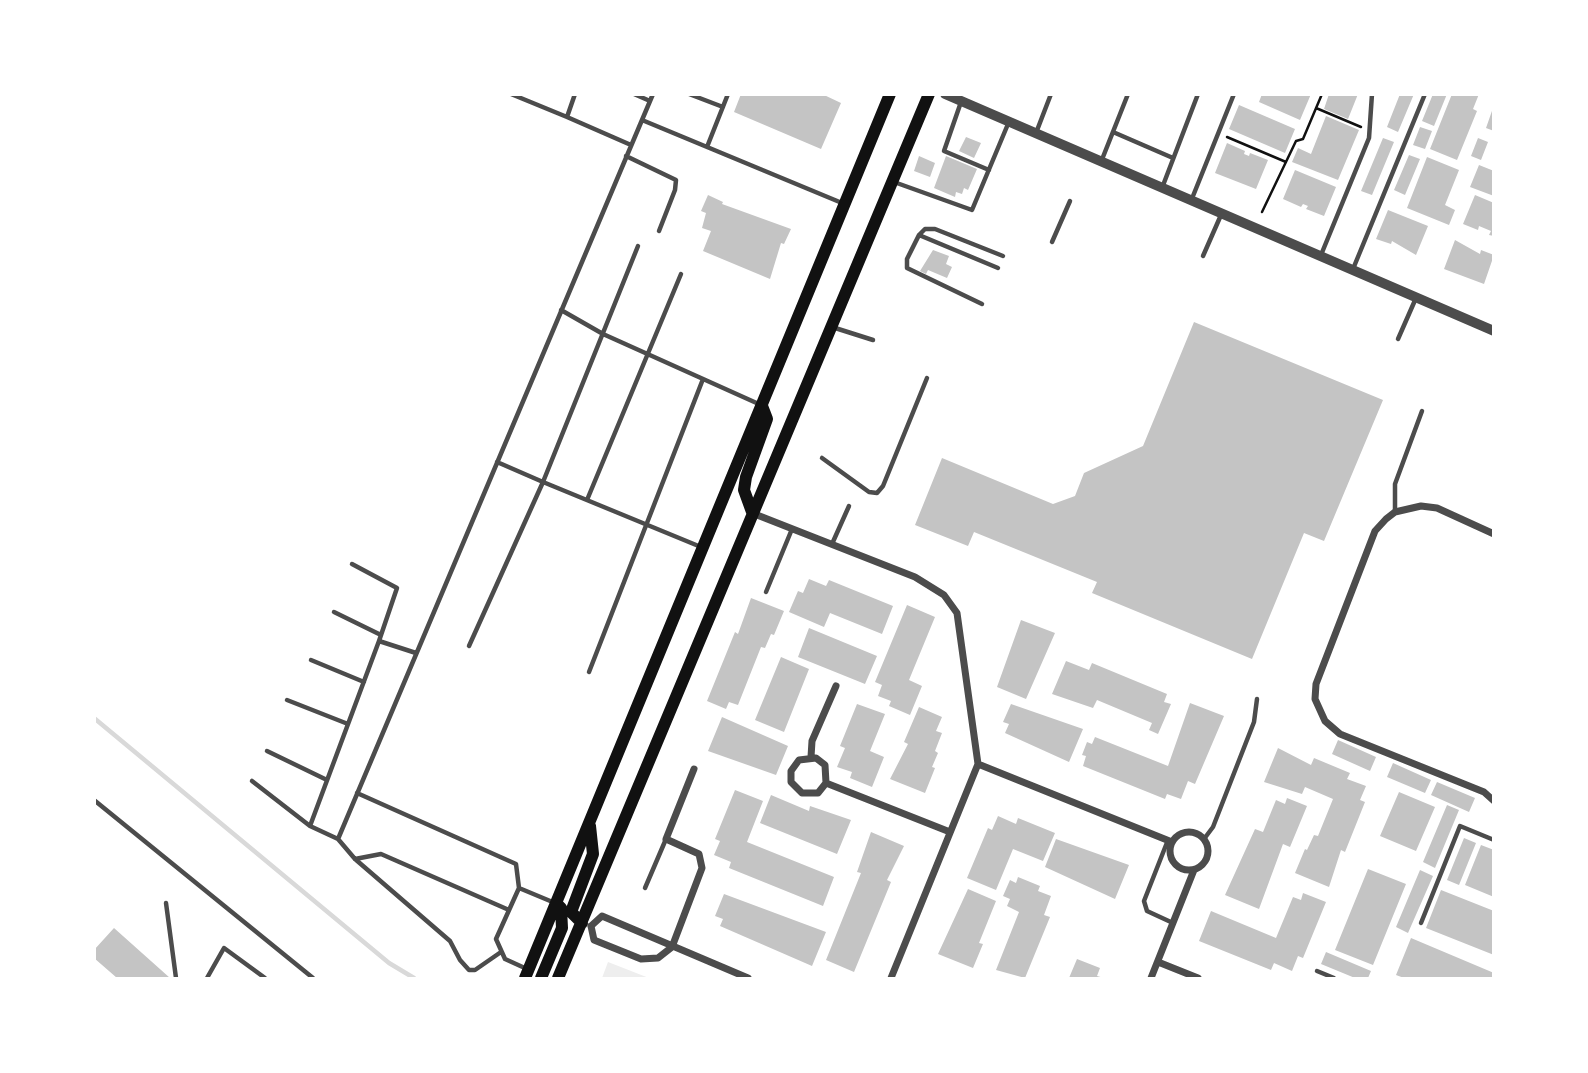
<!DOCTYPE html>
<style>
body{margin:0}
#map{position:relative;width:1588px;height:1073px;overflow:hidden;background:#fff;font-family:"IBM Plex Sans",sans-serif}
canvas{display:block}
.frame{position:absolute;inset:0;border:96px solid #fff;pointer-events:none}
</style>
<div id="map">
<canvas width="1588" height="1073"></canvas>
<div class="frame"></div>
</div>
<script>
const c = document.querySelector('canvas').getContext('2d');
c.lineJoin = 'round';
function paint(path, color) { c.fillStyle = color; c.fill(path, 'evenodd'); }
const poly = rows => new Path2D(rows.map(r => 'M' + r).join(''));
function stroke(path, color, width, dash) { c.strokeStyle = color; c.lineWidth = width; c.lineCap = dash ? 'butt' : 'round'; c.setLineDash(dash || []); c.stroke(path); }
const green = poly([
 [608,962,649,978,602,978]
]);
const stream = poly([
 [94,718,389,963,414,978]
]);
const building = poly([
 [741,94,822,94,841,103,821,149,734,112],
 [1262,94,1311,94,1300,120,1259,102],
 [1329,94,1358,94,1348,119,1324,109],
 [1400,94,1414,94,1398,132,1387,127],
 [1433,94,1447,94,1434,126,1422,121],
 [1452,94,1479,94,1473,109,1477,111,1457,160,1430,149],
 [1239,105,1295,129,1285,153,1229,129],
 [1493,108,1494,109,1494,131,1486,128],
 [1326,116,1359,130,1338,180,1292,162,1298,148,1311,154],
 [1420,127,1432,131,1425,149,1413,145],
 [966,137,981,143,974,158,959,151],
 [1383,138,1394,142,1372,195,1361,191],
 [1478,138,1488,142,1481,160,1471,156],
 [1227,143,1245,151,1244,154,1249,156,1250,153,1268,160,1256,189,1215,173],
 [1409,155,1420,159,1405,195,1394,190],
 [919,156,935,163,930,177,914,171],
 [946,156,977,169,968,190,964,188,962,194,956,192,955,197,934,188],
 [1427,157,1459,170,1445,205,1455,210,1449,225,1407,208],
 [1479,165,1494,171,1494,196,1470,187],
 [1295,170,1336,187,1324,216,1306,209,1308,206,1303,204,1301,207,1283,199],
 [708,195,723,202,722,204,791,229,784,244,781,243,770,279,703,251,711,231,702,228,706,213,701,211],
 [1475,195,1494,203,1494,236,1489,235,1491,231,1479,226,1478,230,1463,224],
 [1388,210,1428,226,1416,255,1392,241,1391,244,1376,239],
 [1455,240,1480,254,1481,250,1494,255,1484,284,1444,269],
 [933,250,949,256,946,264,952,267,947,278,928,270,926,274,920,271],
 [1194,322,1383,400,1324,541,1304,533,1252,659,1092,593,1097,582,974,532,968,546,915,525,942,458,1053,504,1075,496,1084,473,1143,446],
 [809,579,826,586,829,580,893,606,882,634,830,613,824,627,789,612,798,591,803,593],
 [751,598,784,611,774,635,771,634,765,648,761,647,738,705,729,702,726,709,707,701,735,632,738,634],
 [907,605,935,617,909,680,922,686,910,715,889,706,891,701,878,696,882,685,875,682],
 [1021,620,1055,633,1026,699,997,687],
 [809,628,877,656,865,684,798,657],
 [781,657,809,669,784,732,755,720],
 [1066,661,1089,670,1092,663,1167,694,1164,702,1171,704,1158,734,1149,730,1152,723,1097,700,1093,708,1052,694],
 [1190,703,1224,716,1195,784,1188,781,1181,799,1167,794,1165,799,1083,766,1086,756,1082,755,1087,742,1092,744,1095,737,1168,766],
 [857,704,885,714,870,751,884,757,872,787,850,778,852,772,837,767,845,748,840,746],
 [1011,704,1083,729,1069,762,1005,733,1009,724,1003,722],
 [919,707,942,717,936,731,942,733,935,751,938,753,932,767,935,768,925,793,890,779,908,744,904,742],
 [722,717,788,746,776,775,708,751],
 [1338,740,1376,757,1370,771,1332,754],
 [1278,748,1311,765,1314,758,1350,773,1347,779,1366,786,1360,800,1365,802,1345,852,1341,850,1329,887,1295,873,1305,849,1307,850,1314,835,1318,836,1333,799,1305,787,1302,794,1264,782],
 [1393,763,1431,780,1425,793,1387,777],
 [1437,782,1475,798,1469,812,1431,795],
 [735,790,763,801,747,842,834,877,823,906,729,868,731,862,714,855,720,841,715,839],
 [1399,792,1435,807,1416,851,1380,836],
 [771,795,809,811,810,806,851,820,837,854,760,823],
 [1287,798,1307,806,1290,847,1283,844,1259,909,1225,895,1255,829,1263,832,1276,800,1285,804],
 [1447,805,1459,810,1435,868,1423,862],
 [998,816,1016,824,1018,818,1055,833,1043,861,1013,849,996,890,967,878,988,828,992,830],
 [871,832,904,846,887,880,891,882,854,972,826,960,861,873,857,872],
 [1464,838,1476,843,1459,885,1447,880],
 [1056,839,1129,865,1115,899,1045,867],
 [1481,845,1494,850,1494,897,1465,885],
 [1368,869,1406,884,1373,965,1335,950],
 [1420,870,1433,876,1408,933,1396,927],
 [1018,877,1040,886,1038,891,1051,896,1044,915,1050,917,1025,978,996,970,1019,912,1007,906,1010,899,1003,896,1010,880,1016,883],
 [968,889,996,901,979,943,983,944,973,968,938,954],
 [1441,890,1494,911,1494,955,1426,928],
 [1303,893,1326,902,1303,958,1298,956,1292,971,1274,963,1271,970,1199,941,1211,911,1276,938,1293,897,1301,900],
 [724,894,826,932,812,966,720,926,723,919,715,916],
 [114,928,170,978,117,978,94,958,94,950],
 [1411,938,1494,973,1494,978,1404,978,1396,975],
 [1326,952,1371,971,1368,978,1355,978,1321,964],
 [1077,959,1100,968,1097,976,1104,978,1069,978]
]);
const path = poly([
 [1316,108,1361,127],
 [1227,137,1286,162],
 [1262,212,1296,141,1303,139,1322,94]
]);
const service = poly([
 [511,94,567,117],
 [575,94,567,117,631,145],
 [634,94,650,101],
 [689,94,723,107],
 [961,102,944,151,989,170],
 [642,120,842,203],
 [1113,132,1173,158],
 [1036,133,1051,94],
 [707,147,728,94],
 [626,156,676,180,675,190,659,231],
 [1101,162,1128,94],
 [894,182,972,210,1008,124],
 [1162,188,1198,94],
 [1191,201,1234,94],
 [919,235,998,268],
 [1052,242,1070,201],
 [638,246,543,482,701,547],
 [1321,255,1369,138,1372,94],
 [1203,256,1221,215],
 [1353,269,1425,94],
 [982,304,907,268,907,259,919,235,925,229,935,229,1003,256],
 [561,310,603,334,761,405],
 [832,327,873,340],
 [1398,339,1416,298],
 [822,458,869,492,877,493,883,486,927,378],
 [587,500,681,274],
 [1395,511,1395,484,1422,411],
 [832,544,849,506],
 [352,564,397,588,379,641,416,653],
 [766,592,792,529],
 [334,612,381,635],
 [469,646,543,482,497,462],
 [311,660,364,682],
 [589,672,703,379],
 [287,700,348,724],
 [267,751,327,780],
 [252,781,310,826,338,839],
 [357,793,516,864,519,888],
 [94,800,313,978],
 [310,826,379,641],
 [1204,839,1213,827,1254,722,1257,699],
 [1168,840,1144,901,1147,911,1173,923],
 [355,859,381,854,509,910],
 [645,888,666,839],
 [166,903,176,978],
 [1421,923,1460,826,1494,840],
 [501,952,475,970,469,970,460,960,450,941,355,859,338,839,653,94],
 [527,969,505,959,496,939,519,888,555,903],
 [1317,971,1334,978],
 [207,978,224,948,265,978]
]);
const minor = poly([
 [752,513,915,577,944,595,957,613,978,764,891,978],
 [1494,534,1437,508,1421,506,1395,512,1386,519,1375,531,1316,684,1315,699,1325,721,1340,734,1484,792,1494,801],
 [811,757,812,741,836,686],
 [978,764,1172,842],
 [826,783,818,793,802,793,791,782,791,771,799,760,816,758,825,765,826,783,950,832],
 '1170 851a19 19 0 1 1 38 0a19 19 0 1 1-38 0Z',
 [591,926,594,940,641,959,658,958,672,947,702,868,699,854,666,839,694,769],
 [591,926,602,916,748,978],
 [1158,962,1198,978],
 [1151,978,1194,870]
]);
const tertiary = poly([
 [945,94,1494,331]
]);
const primary = poly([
 [752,512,744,490,746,477,767,419,762,406],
 [582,923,571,912,593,854,590,826],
 [525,978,890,94],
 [541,978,562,928,561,908,556,903],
 [558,978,929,94]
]);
paint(green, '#eee');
stroke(stream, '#d9d9d9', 4.5);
paint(building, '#c4c4c4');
stroke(path, '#111', 2.5);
stroke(service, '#4c4c4c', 4.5);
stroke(minor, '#4c4c4c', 7);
stroke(tertiary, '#4c4c4c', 10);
stroke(primary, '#111', 12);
</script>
